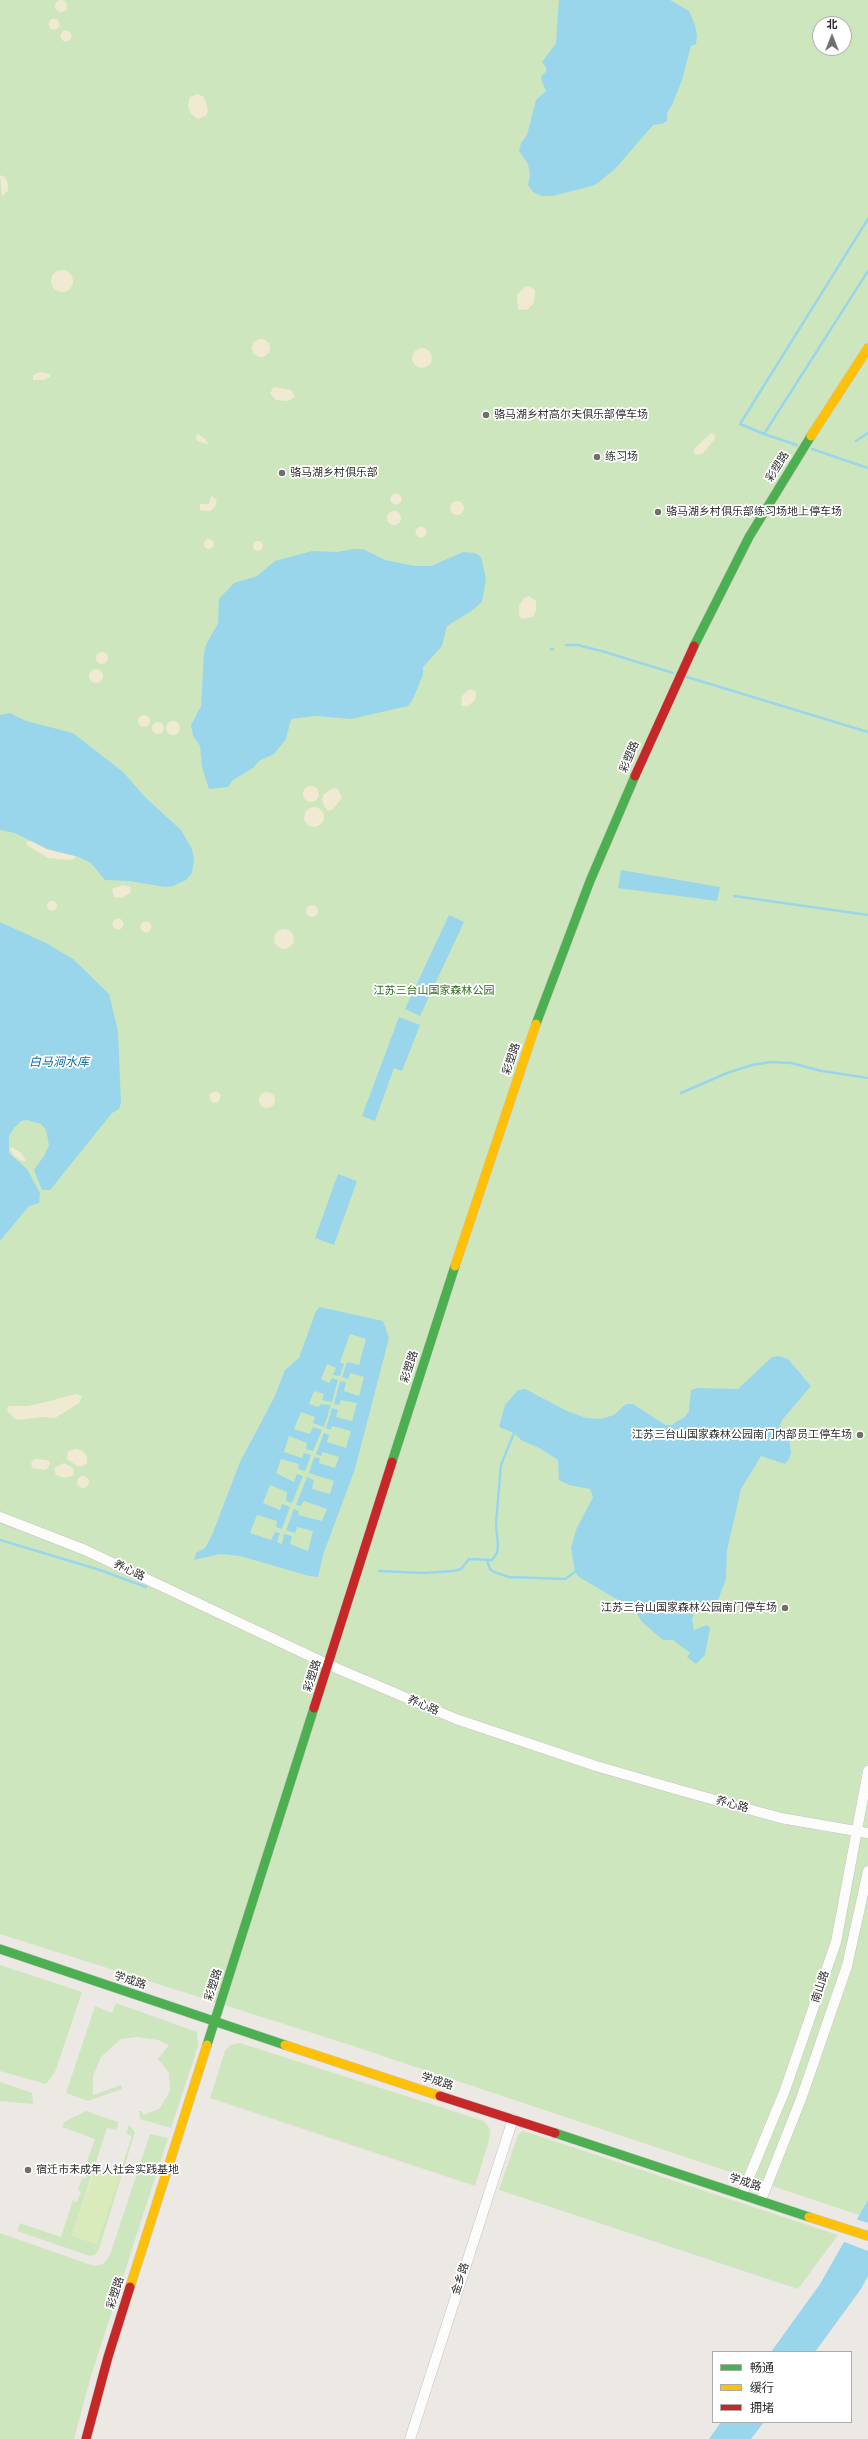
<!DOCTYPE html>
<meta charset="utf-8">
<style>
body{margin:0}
#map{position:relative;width:868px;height:2439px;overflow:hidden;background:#ece8e4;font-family:"Nunito Sans","Noto Sans SC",sans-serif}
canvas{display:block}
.legend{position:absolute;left:712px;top:2351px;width:140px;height:72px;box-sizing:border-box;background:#fff;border:1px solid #ababab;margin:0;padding:5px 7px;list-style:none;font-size:12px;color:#2e2e2e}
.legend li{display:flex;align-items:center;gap:8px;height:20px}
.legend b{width:20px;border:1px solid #ababab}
.north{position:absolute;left:812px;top:16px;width:40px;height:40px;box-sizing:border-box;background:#fff;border:1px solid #ababab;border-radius:50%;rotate:0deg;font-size:11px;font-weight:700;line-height:16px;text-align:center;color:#2e2e2e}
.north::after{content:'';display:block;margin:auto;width:14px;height:18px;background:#706f6e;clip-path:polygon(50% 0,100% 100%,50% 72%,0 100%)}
</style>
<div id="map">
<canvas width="868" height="2439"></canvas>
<ul class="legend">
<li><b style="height:5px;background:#4caf50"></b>畅通</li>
<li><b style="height:5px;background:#ffc107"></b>缓行</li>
<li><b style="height:5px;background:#c62828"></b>拥堵</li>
</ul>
<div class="north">北</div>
</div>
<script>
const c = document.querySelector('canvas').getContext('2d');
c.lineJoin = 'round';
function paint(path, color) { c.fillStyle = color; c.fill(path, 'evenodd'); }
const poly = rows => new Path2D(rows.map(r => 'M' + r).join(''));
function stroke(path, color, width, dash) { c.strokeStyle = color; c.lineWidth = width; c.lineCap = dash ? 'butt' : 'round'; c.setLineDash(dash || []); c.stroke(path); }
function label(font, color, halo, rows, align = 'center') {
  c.font = font + ' "Nunito Sans","Noto Sans SC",sans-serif'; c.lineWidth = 3.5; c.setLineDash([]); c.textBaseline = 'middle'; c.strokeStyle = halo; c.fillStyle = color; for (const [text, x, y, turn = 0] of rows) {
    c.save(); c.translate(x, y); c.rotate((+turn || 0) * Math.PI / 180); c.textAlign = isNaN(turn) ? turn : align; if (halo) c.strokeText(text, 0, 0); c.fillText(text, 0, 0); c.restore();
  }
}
const green = poly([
 [0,0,868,0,868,2218,347,2044,0,1934],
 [820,24,844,24,844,48,820,48],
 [0,1965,82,1992,55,2072,46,2084,0,2071],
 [116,2003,197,2032,198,2046,171,2128,140,2119,139,2111,142,2111,143,2115,159,2109,170,2091,169,2073,158,2059,169,2045,158,2040,137,2037,121,2039,101,2057,93,2076,93,2095,121,2085,122,2089,88,2101,66,2093,95,2006,112,2013],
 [240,2043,484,2121,490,2129,489,2140,475,2186,210,2098,225,2051,230,2045],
 [0,2082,32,2093,33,2104,0,2101],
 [86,2111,118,2122,118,2125,116,2130,107,2128,72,2236,97,2244,132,2136,126,2134,129,2125,135,2132,99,2249,96,2254,90,2256,17,2231,20,2223,61,2237,73,2200,77,2202,81,2192,78,2190,82,2178,86,2178,90,2166,86,2164,95,2139,62,2127,64,2122],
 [522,2131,527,2132,838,2235,798,2289,499,2190,518,2135],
 [150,2134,168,2138,91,2376,74,2439,0,2439,0,2233,94,2266,103,2264,110,2255]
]);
const sand = poly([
 '55 6a6 6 0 1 1 12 0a6 6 0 1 1-12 0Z',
 '48.5 24a5.5 5.5 0 1 1 11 0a5.5 5.5 0 1 1-11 0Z',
 '60.5 36a5.5 5.5 0 1 1 11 0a5.5 5.5 0 1 1-11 0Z',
 [198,94,204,97,208,110,206,116,198,119,191,114,188,106,190,97],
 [0,175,5,177,8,184,8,191,2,196],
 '51 281a11 11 0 1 1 22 0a11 11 0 1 1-22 0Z',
 [529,286,535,290,534,303,527,310,518,309,517,295,524,287],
 '252 348a9 9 0 1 1 18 0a9 9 0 1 1-18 0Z',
 '412 358a10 10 0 1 1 20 0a10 10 0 1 1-20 0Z',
 [41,372,50,374,50,377,44,380,33,380,33,375],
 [274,387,291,390,295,397,288,401,276,400,270,393],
 [711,433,715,435,714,440,702,454,695,455,694,449],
 [197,434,204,438,209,445,196,440],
 '390.5 499a5.5 5.5 0 1 1 11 0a5.5 5.5 0 1 1-11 0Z',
 [211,496,217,500,215,507,210,511,200,510,200,504,209,504],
 '450 508a7 7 0 1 1 14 0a7 7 0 1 1-14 0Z',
 '387 518a7 7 0 1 1 14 0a7 7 0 1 1-14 0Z',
 '415.5 532a5.5 5.5 0 1 1 11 0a5.5 5.5 0 1 1-11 0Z',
 '204 544a5 5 0 1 1 10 0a5 5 0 1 1-10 0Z',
 '253 546a5 5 0 1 1 10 0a5 5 0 1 1-10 0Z',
 [529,596,536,601,536,611,533,617,522,619,519,615,519,606,524,598],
 '96 658a6 6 0 1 1 12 0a6 6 0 1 1-12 0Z',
 '89 676a7 7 0 1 1 14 0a7 7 0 1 1-14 0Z',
 [470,689,476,692,475,700,468,706,461,706,462,696],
 '138 721a6 6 0 1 1 12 0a6 6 0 1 1-12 0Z',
 '166 728a7 7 0 1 1 14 0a7 7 0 1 1-14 0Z',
 '152 728a6 6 0 1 1 12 0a6 6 0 1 1-12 0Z',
 '303 794a8 8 0 1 1 16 0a8 8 0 1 1-16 0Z',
 [333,788,338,789,342,798,332,810,328,811,324,806,322,799,324,794],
 '304 817a10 10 0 1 1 20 0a10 10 0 1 1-20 0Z',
 [31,841,56,852,75,855,76,857,72,860,48,858,27,845,26,842],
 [123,885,131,887,130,893,122,898,114,897,112,889],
 '47 906a5 5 0 1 1 10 0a5 5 0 1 1-10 0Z',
 '306 911a6 6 0 1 1 12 0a6 6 0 1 1-12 0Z',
 '112.5 924a5.5 5.5 0 1 1 11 0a5.5 5.5 0 1 1-11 0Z',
 '140.5 927a5.5 5.5 0 1 1 11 0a5.5 5.5 0 1 1-11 0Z',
 '274 939a10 10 0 1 1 20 0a10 10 0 1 1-20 0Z',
 '209.5 1097a5.5 5.5 0 1 1 11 0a5.5 5.5 0 1 1-11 0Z',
 '259 1100a8 8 0 1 1 16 0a8 8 0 1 1-16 0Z',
 [12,1147,22,1154,26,1161,22,1161,13,1155,10,1149],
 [76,1394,82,1396,79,1403,55,1418,42,1417,17,1420,8,1412,7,1408,9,1406,28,1406,46,1402],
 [75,1449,83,1451,87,1457,87,1464,78,1467,67,1459,68,1451],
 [35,1459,47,1460,50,1462,48,1468,45,1470,32,1468,31,1462],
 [64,1463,73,1468,74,1475,65,1478,56,1475,54,1468],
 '77 1482a6 6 0 1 1 12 0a6 6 0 1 1-12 0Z'
]);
const pitch = poly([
 [96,2166,121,2174,97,2244,72,2236]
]);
const water = poly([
 [559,0,670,0,689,11,695,25,697,36,696,44,691,46,682,80,672,105,667,113,667,121,662,124,653,125,615,169,595,185,553,196,542,196,533,192,528,185,530,174,528,164,519,151,521,143,527,135,536,100,546,91,541,79,542,75,546,72,546,67,542,62,556,43],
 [354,549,363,549,385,560,415,566,431,566,463,552,475,553,481,557,486,579,482,602,470,612,447,626,442,646,423,667,423,675,412,701,408,706,351,719,315,716,291,719,286,739,274,754,259,761,253,768,233,780,228,787,209,789,202,767,200,746,193,736,191,725,201,706,204,653,206,645,218,623,219,599,234,583,257,576,275,561,312,551,337,552],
 [10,713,26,721,73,733,123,772,146,798,181,830,192,849,194,859,192,873,186,880,173,886,165,887,129,881,105,880,91,863,79,857,47,849,15,833,0,830,0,715],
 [621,870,720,887,717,901,618,888],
 [449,915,464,922,420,1016,405,1009],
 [0,922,46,943,73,959,109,994,118,1031,121,1103,119,1109,112,1113,50,1190,42,1190,34,1170,44,1156,49,1145,46,1130,41,1124,27,1120,21,1121,14,1128,9,1136,9,1153,27,1169,40,1193,39,1203,29,1206,0,1241],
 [399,1017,420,1025,402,1071,394,1068,375,1121,362,1116],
 [338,1174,357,1181,334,1245,315,1238],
 [320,1307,383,1321,389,1338,355,1469,323,1555,318,1577,309,1576,240,1556,220,1554,194,1560,196,1553,205,1548,212,1535,240,1462,274,1398,285,1370,299,1358,316,1311],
 [350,1334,366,1339,359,1365,347,1362,342,1377,348,1379,350,1373,364,1377,359,1396,344,1391,346,1382,340,1381,334,1404,339,1405,341,1400,357,1403,352,1421,336,1417,338,1410,332,1408,326,1428,331,1430,332,1426,351,1431,346,1448,327,1442,329,1435,324,1433,316,1454,321,1456,323,1452,339,1457,335,1468,319,1463,320,1458,314,1457,309,1473,334,1481,330,1494,312,1489,314,1480,307,1477,296,1505,301,1506,304,1501,327,1509,322,1521,298,1515,299,1511,294,1509,286,1530,295,1533,297,1527,313,1531,308,1551,290,1544,292,1536,284,1534,282,1544,277,1542,280,1533,275,1532,271,1540,250,1533,257,1515,277,1521,276,1527,282,1529,290,1507,282,1504,280,1510,263,1503,270,1485,287,1492,286,1501,292,1503,303,1476,297,1474,294,1482,276,1473,281,1459,299,1464,298,1469,305,1471,311,1455,304,1453,302,1458,284,1452,289,1436,307,1443,306,1449,313,1451,322,1430,313,1427,310,1434,294,1429,301,1412,315,1417,313,1423,324,1427,331,1405,321,1404,318,1407,309,1404,314,1391,324,1394,322,1400,332,1402,338,1380,332,1378,329,1383,321,1379,327,1364,336,1368,333,1375,340,1376,344,1364,340,1362],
 [779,1356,788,1359,811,1386,782,1420,779,1429,780,1432,789,1438,791,1453,789,1459,785,1464,761,1456,741,1489,727,1550,726,1579,718,1600,705,1601,700,1604,692,1618,694,1630,707,1625,710,1628,705,1655,696,1664,687,1657,690,1653,673,1640,663,1640,642,1622,635,1610,579,1577,575,1572,571,1548,576,1530,593,1497,590,1489,569,1485,559,1480,558,1460,539,1448,521,1440,514,1433,499,1427,505,1405,518,1390,525,1389,567,1411,586,1418,600,1419,614,1415,626,1404,633,1404,656,1419,666,1425,671,1425,685,1417,689,1411,691,1390,698,1388,738,1389,772,1357],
 [868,2200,868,2276,861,2289,815,2352,771,2352,820,2284],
 [721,2422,764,2422,751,2439,709,2439]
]);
const pier = poly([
 [855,2219,868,2223,868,2251,842,2241]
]);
const stream = poly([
 [868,219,740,424,764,434,868,271],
 [764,434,797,445],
 [856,441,868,433],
 [812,449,868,468],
 [566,645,578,645,605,652,673,673],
 [551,649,553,649],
 [687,677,868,732],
 [734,896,868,915],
 [681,1093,727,1073,752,1065,771,1062,791,1063,822,1071,868,1078],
 [0,1540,100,1570,146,1587],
 [487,1560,490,1569,494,1572,509,1577,565,1579,575,1572],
 [379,1571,424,1573,453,1571,461,1569,469,1559,492,1560,497,1553,498,1546,496,1523,501,1465,514,1433]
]);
const street = poly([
 [0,1517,85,1550,329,1665,456,1719,596,1766,686,1792,781,1818,868,1833],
 [742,2194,785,2090,836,1942,868,1771],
 [761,2200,801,2099,847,1966,868,1871],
 [410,2439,513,2119]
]);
const fast = poly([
 [694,646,749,537,811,436],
 [536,1024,590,881,635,776],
 [392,1462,455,1266],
 [0,1949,285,2045],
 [207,2045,314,1708],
 [555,2133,809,2217]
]);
const slow = poly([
 [811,436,868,348],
 [455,1266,536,1024],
 [285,2045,440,2096],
 [809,2217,868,2236],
 [130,2287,207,2045]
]);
const jam = poly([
 [635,776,694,646],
 [314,1708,392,1462],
 [440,2096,555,2133],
 [86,2439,108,2357,130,2287]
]);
const markers = [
 [486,415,4,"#706f6e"],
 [597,457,4,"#706f6e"],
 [282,473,4,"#706f6e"],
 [658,512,4,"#706f6e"],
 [860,1435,4,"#706f6e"],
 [785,1608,4,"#706f6e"],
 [28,2170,4,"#706f6e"]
];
const poiNames = [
 ["骆马湖乡村高尔夫俱乐部停车场",494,415],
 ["练习场",605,457],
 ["骆马湖乡村俱乐部",290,473],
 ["骆马湖乡村俱乐部练习场地上停车场",666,512],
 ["江苏三台山国家森林公园南门内部员工停车场",852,1435,"right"],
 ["江苏三台山国家森林公园南门停车场",777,1608,"right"],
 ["宿迁市未成年人社会实践基地",36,2170]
];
const streetNames = [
 ["彩塑路",778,467,-58],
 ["彩塑路",630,757,-67],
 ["彩塑路",512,1059,-71],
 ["彩塑路",410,1367,-72],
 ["养心路",129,1571,25],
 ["彩塑路",313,1676,-72],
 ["养心路",423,1706,23],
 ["养心路",732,1805,15],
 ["学成路",130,1981,19],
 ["彩塑路",214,1985,-72],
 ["南山路",821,1987,-72],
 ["学成路",437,2082,18],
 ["学成路",745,2183,18],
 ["金乡路",461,2279,-72],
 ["彩塑路",116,2293,-72]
];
const parkNames = [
 ["江苏三台山国家森林公园",434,991]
];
const waterNames = [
 ["白马涧水库",59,1063]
];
paint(green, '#cee6be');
paint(sand, '#f0ead3');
paint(pitch, '#d9eabb');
paint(water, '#99d6ec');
paint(pier, '#ece8e4');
stroke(stream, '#99d6ec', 2.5);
stroke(street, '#c5c4c5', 11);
stroke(fast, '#c5c4c5', 10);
stroke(slow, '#c5c4c5', 10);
stroke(jam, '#c5c4c5', 10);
stroke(street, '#fcfcfb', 10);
stroke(fast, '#4caf50', 9);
stroke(slow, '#ffc107', 9);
stroke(jam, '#c62828', 9);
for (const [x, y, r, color] of markers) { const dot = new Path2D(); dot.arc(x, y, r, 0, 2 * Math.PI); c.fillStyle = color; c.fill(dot); stroke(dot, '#fff', 1.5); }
label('11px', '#2e2e2e', '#fff', poiNames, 'left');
label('11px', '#2e2e2e', '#fff', streetNames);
label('11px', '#2c6e1b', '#fff', parkNames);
label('italic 12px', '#0d6fa3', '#fff', waterNames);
</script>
